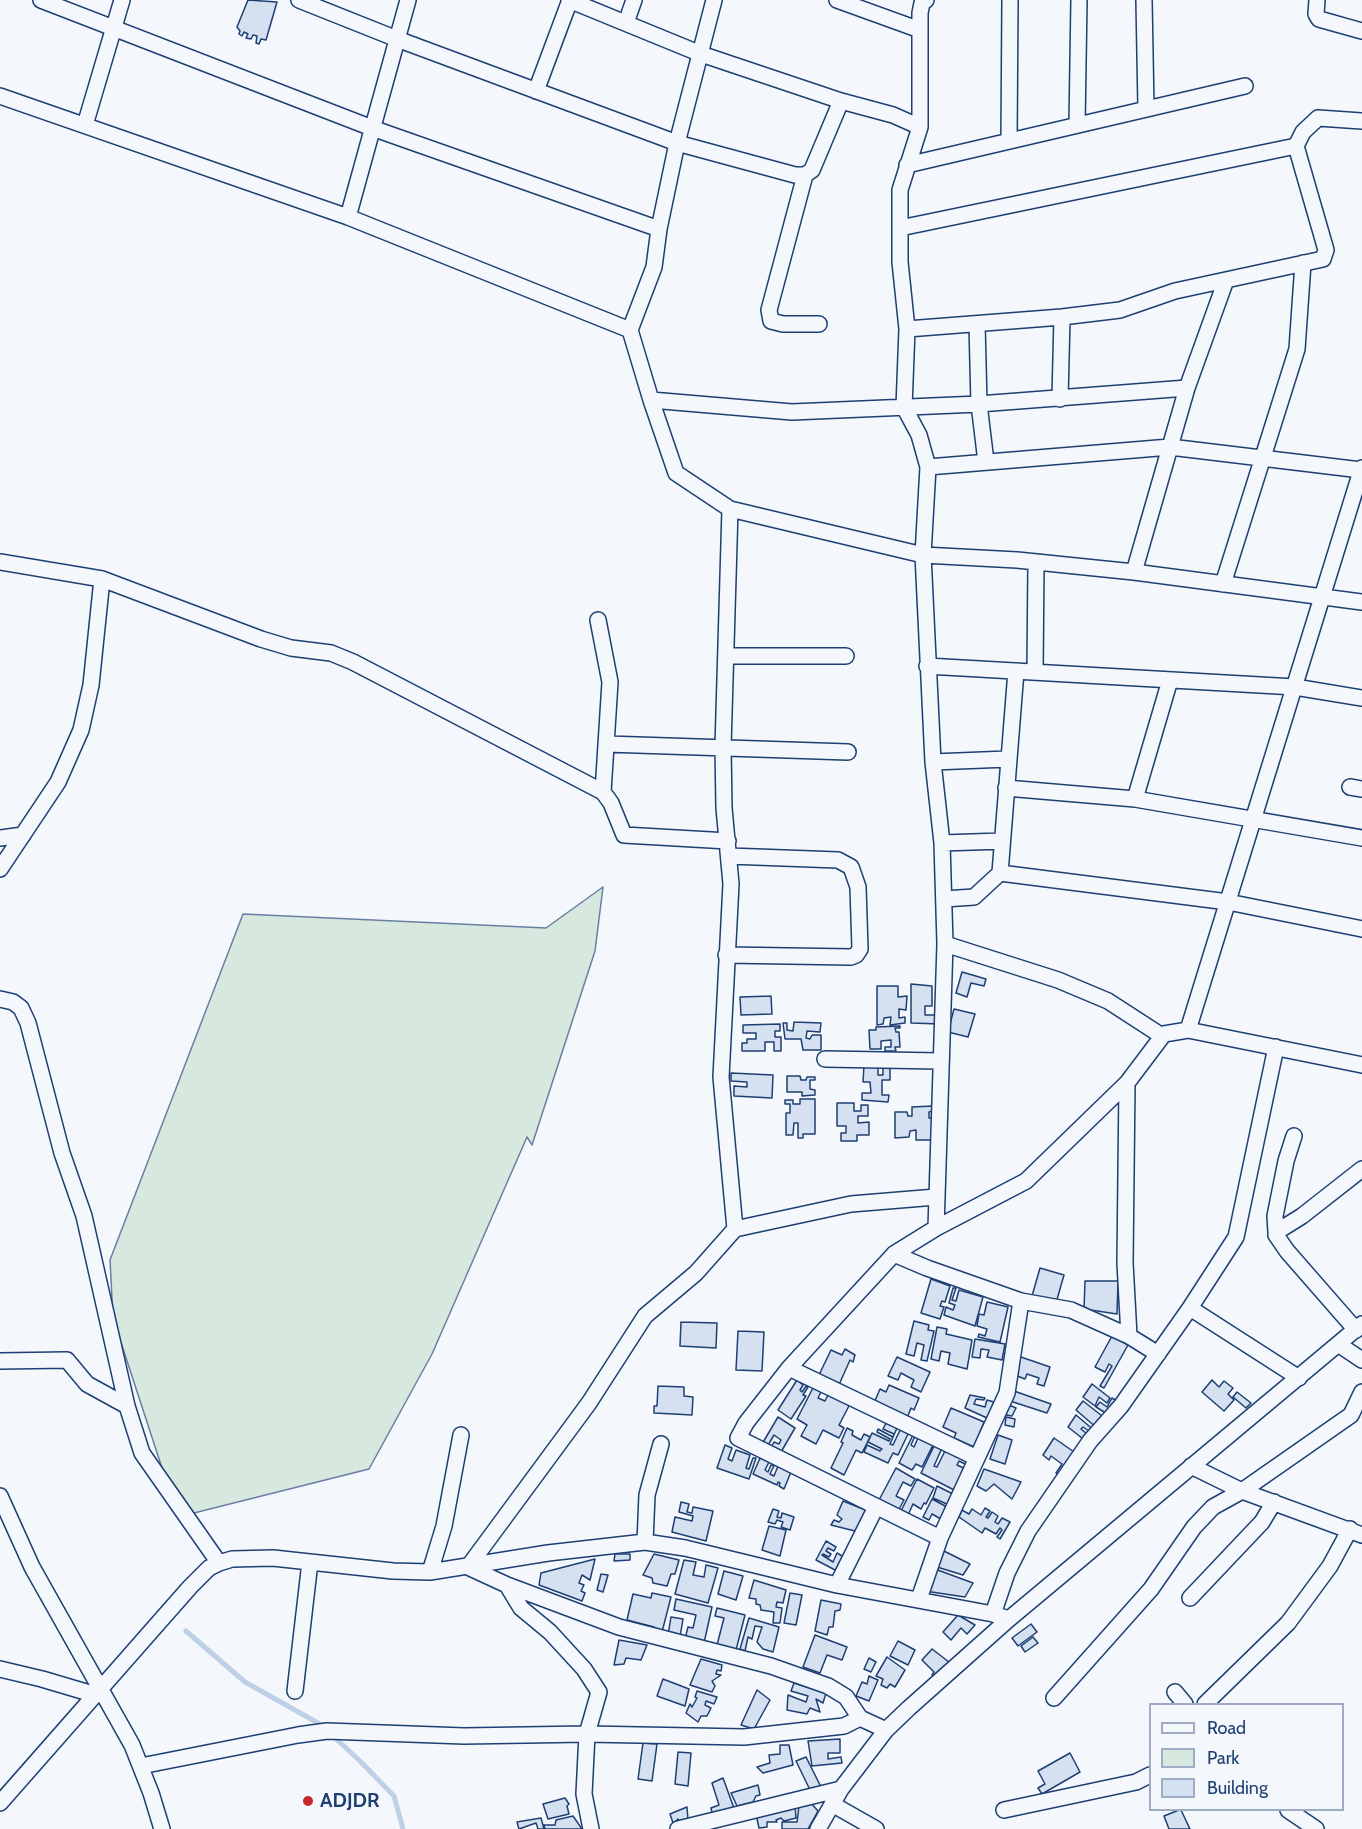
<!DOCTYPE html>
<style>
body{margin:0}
#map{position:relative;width:1362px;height:1829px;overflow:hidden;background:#f4f7fb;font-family:Cabin,sans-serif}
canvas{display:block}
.legend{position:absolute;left:1149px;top:1703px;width:195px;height:108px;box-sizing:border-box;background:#f4f7fb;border:2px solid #9eadc5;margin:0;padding:8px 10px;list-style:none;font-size:18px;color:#1d3f73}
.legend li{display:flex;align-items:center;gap:12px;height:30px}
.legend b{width:30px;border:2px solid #9eadc5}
</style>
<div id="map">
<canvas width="1362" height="1829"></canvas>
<ul class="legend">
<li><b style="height:8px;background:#f4f7fb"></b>Road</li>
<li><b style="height:16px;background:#d7e8df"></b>Park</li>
<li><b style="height:16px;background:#d5e0f0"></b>Building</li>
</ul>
</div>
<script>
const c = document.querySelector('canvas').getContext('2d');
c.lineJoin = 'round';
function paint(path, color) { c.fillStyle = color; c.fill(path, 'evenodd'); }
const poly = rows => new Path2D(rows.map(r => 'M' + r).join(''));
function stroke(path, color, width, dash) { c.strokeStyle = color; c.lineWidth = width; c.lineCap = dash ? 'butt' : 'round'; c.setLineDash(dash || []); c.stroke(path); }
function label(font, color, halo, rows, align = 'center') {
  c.font = font + ' Cabin,sans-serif'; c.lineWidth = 4.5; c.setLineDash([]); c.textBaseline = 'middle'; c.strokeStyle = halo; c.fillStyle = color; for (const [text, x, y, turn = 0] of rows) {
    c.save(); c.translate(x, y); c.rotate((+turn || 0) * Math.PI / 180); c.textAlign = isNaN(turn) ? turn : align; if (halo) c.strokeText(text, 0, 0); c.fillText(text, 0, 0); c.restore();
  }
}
const green = poly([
 [603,887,595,951,532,1145,527,1137,432,1354,369,1469,178,1517,113,1318,110,1260,243,914,546,928,603,887]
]);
const stream = poly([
 [186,1631,245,1682,318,1723,324,1728],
 [331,1734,361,1762,394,1796,403,1829]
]);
const building = poly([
 [248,0,277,2,266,40,261,39,259,44,256,43,257,36,253,35,251,39,246,38,248,34,244,32,242,36,239,34,240,31,237,27,248,0],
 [962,972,986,979,984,986,971,983,967,997,956,993,962,972],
 [911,984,932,986,932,1006,925,1006,925,1015,940,1015,940,1024,911,1023,911,984],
 [877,986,898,986,898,997,907,996,906,1010,899,1009,899,1018,905,1017,905,1023,890,1025,891,1017,884,1018,883,1024,877,1025,877,986],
 [771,996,772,1014,741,1015,740,997,771,996],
 [954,1009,975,1014,968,1037,948,1032,954,1009],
 [794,1022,821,1023,820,1032,807,1031,806,1038,810,1039,812,1035,821,1035,821,1050,803,1050,801,1039,785,1039,783,1023,787,1023,787,1030,793,1031,794,1022],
 [780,1024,780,1031,775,1031,775,1037,781,1037,781,1051,774,1051,774,1042,765,1042,765,1051,742,1051,742,1043,747,1043,747,1039,756,1039,756,1033,743,1033,743,1025,780,1024],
 [900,1026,900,1028,895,1028,896,1032,899,1032,900,1047,895,1047,896,1051,885,1051,885,1047,891,1047,891,1040,881,1041,881,1049,870,1049,869,1030,876,1030,876,1027,900,1026],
 [864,1065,878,1066,878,1075,883,1075,883,1066,890,1066,890,1080,882,1080,882,1095,889,1095,888,1102,862,1100,862,1093,871,1093,870,1082,863,1082,864,1065],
 [731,1073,773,1075,772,1098,734,1096,734,1086,747,1087,747,1082,731,1081,731,1073],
 [787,1076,800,1076,801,1080,806,1080,807,1077,815,1077,815,1080,810,1080,810,1089,815,1090,815,1095,802,1096,802,1092,787,1092,787,1076],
 [800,1099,815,1099,815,1134,803,1134,803,1138,798,1138,798,1123,794,1123,793,1135,786,1135,786,1113,790,1113,790,1104,785,1104,785,1100,793,1100,793,1104,800,1104,800,1099],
 [837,1103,854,1103,854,1111,861,1111,861,1105,868,1105,868,1116,858,1116,858,1123,869,1122,869,1135,857,1135,857,1141,841,1141,841,1133,846,1133,846,1126,837,1126,837,1103],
 [933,1106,933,1111,929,1112,929,1118,934,1118,933,1140,916,1140,916,1130,910,1131,909,1137,895,1138,895,1112,907,1112,908,1116,912,1116,912,1107,933,1106],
 [1040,1268,1064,1275,1056,1303,1032,1296,1040,1268],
 [931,1279,950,1286,945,1302,942,1301,940,1306,944,1307,940,1319,921,1313,931,1279],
 [1085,1281,1118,1281,1117,1314,1084,1309,1085,1281],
 [953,1288,956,1288,952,1300,956,1301,959,1290,983,1297,975,1326,944,1315,946,1307,953,1310,955,1305,949,1303,953,1288],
 [987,1302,1008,1307,1000,1342,978,1337,979,1334,985,1336,987,1329,977,1326,979,1314,984,1315,987,1302],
 [914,1321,929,1325,928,1330,934,1331,927,1361,921,1360,924,1345,917,1343,914,1356,906,1354,914,1321],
 [681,1322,717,1323,716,1348,680,1346,681,1322],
 [937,1327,947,1329,946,1334,972,1340,967,1369,948,1364,950,1353,941,1351,939,1361,931,1359,937,1327],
 [738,1331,764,1332,762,1371,736,1370,738,1331],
 [1112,1336,1128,1345,1104,1388,1100,1386,1112,1366,1109,1364,1105,1372,1095,1367,1112,1336],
 [975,1339,1005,1344,1002,1360,987,1357,989,1350,981,1349,980,1358,972,1357,975,1339],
 [845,1349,855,1355,853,1362,850,1360,838,1387,818,1377,831,1350,842,1355,845,1349],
 [1018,1356,1050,1367,1044,1386,1037,1384,1039,1378,1027,1374,1025,1379,1012,1374,1018,1356],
 [897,1357,930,1372,921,1392,911,1387,914,1380,901,1373,898,1380,888,1376,897,1357],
 [797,1380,803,1385,800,1390,802,1392,806,1386,808,1387,803,1395,806,1396,791,1419,778,1410,797,1380],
 [1212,1380,1219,1387,1224,1381,1233,1388,1228,1394,1234,1400,1224,1411,1202,1392,1212,1380],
 [1092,1384,1110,1398,1107,1403,1099,1397,1095,1406,1083,1397,1092,1384],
 [889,1385,919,1398,914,1410,911,1408,907,1418,874,1403,880,1389,886,1392,889,1385],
 [658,1386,684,1387,684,1396,693,1397,692,1415,654,1413,654,1406,657,1406,658,1386],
 [814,1386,822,1390,818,1398,825,1401,829,1393,850,1404,839,1425,844,1428,839,1438,823,1430,816,1444,801,1436,807,1425,797,1419,814,1386],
 [1014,1391,1051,1404,1047,1413,1010,1401,1014,1391],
 [1237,1392,1251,1403,1246,1408,1233,1397,1237,1392],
 [970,1395,985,1398,984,1400,976,1399,974,1404,985,1407,987,1400,994,1402,987,1418,965,1408,970,1395],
 [1112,1398,1120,1403,1109,1415,1096,1407,1100,1402,1107,1407,1112,1398],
 [1083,1401,1106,1419,1098,1429,1076,1410,1083,1401],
 [1009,1405,1016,1408,1012,1416,1006,1415,1009,1405],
 [951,1408,984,1422,974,1447,954,1438,956,1433,943,1427,951,1408],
 [1076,1415,1095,1431,1093,1434,1083,1427,1081,1429,1091,1437,1087,1442,1068,1427,1076,1415],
 [778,1417,795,1428,781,1452,769,1451,774,1442,779,1444,781,1440,774,1435,767,1447,762,1444,778,1417],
 [1006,1417,1015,1419,1014,1427,1005,1425,1006,1417],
 [886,1423,897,1428,890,1444,893,1445,901,1428,909,1432,898,1455,893,1453,888,1463,864,1452,867,1445,880,1451,882,1449,868,1442,872,1433,889,1441,890,1439,877,1432,878,1429,893,1437,894,1434,883,1429,886,1423],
 [847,1428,853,1431,852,1435,861,1440,864,1434,870,1437,862,1453,856,1450,844,1475,831,1468,843,1443,841,1442,847,1428],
 [914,1433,916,1434,911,1445,914,1447,918,1438,925,1441,926,1439,934,1443,922,1467,916,1464,912,1470,899,1463,914,1433],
 [998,1435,1012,1440,1005,1464,990,1459,998,1435],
 [1054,1438,1077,1454,1061,1476,1056,1473,1062,1464,1051,1456,1049,1460,1043,1455,1054,1438],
 [935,1444,942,1448,934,1466,937,1467,946,1449,969,1461,967,1465,959,1461,957,1465,966,1469,956,1491,921,1473,935,1444],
 [725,1445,732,1448,728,1459,732,1461,736,1450,750,1455,746,1468,749,1469,753,1458,756,1458,749,1479,717,1468,725,1445],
 [760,1458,769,1462,765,1470,768,1472,771,1465,774,1466,770,1474,774,1476,778,1466,791,1472,784,1489,779,1486,780,1483,778,1482,777,1485,753,1474,760,1458],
 [896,1468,915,1479,911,1486,903,1482,896,1496,904,1500,898,1511,879,1500,896,1468],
 [984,1469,1021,1482,1012,1499,994,1484,986,1491,977,1486,984,1469],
 [917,1479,934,1488,926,1504,924,1503,921,1509,913,1504,908,1515,901,1511,917,1479],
 [937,1486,955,1495,949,1505,933,1498,937,1486],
 [932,1499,947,1507,941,1519,932,1514,929,1520,923,1517,932,1499],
 [843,1501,868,1511,855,1531,831,1525,834,1520,839,1522,842,1519,837,1515,843,1501],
 [681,1502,689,1504,687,1512,692,1513,693,1507,713,1511,706,1541,672,1532,675,1517,692,1521,693,1516,679,1512,681,1502],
 [985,1508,990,1511,986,1517,988,1518,992,1512,998,1516,995,1522,998,1524,1002,1518,1010,1522,1000,1539,997,1537,1002,1530,1000,1528,996,1534,985,1528,982,1533,959,1517,962,1510,969,1514,972,1509,981,1515,985,1508],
 [773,1509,779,1511,777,1517,781,1518,782,1513,794,1517,790,1530,781,1527,783,1522,777,1520,775,1524,768,1522,773,1509],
 [769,1526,786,1530,780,1556,762,1550,769,1526],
 [826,1541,836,1547,834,1551,828,1548,826,1551,831,1554,829,1557,823,1554,822,1555,833,1562,837,1553,844,1557,837,1571,816,1560,826,1541],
 [944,1551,970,1564,963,1575,937,1567,944,1551],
 [615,1554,630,1554,630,1560,614,1561,615,1554],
 [654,1554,679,1560,675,1574,671,1574,667,1586,653,1583,652,1578,643,1575,654,1554],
 [595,1559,590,1580,582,1575,579,1583,584,1585,581,1591,585,1593,582,1601,539,1585,541,1573,595,1559],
 [684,1560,696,1562,693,1575,704,1577,706,1565,718,1568,708,1603,675,1594,684,1560],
 [935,1569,973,1583,965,1597,925,1591,935,1569],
 [724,1571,743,1576,736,1600,718,1594,724,1571],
 [601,1574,608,1575,603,1592,597,1590,601,1574],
 [754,1580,786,1590,783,1603,777,1602,776,1607,782,1608,780,1623,773,1623,774,1612,761,1610,760,1605,756,1604,756,1599,749,1598,754,1580],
 [652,1593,671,1597,662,1632,653,1630,654,1627,627,1620,633,1594,651,1598,652,1593],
 [790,1593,802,1595,796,1625,784,1623,790,1593],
 [676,1599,712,1607,704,1643,685,1639,688,1627,693,1628,696,1615,674,1610,676,1599],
 [821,1600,841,1604,840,1610,835,1611,833,1627,829,1627,827,1635,815,1631,821,1600],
 [717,1608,745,1615,736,1650,717,1645,724,1618,715,1616,717,1608],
 [958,1615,975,1625,967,1634,961,1628,951,1640,943,1632,958,1615],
 [671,1617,683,1619,680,1637,668,1635,671,1617],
 [749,1618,779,1627,773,1652,763,1649,757,1642,762,1627,755,1626,752,1639,748,1637,745,1651,740,1649,749,1618],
 [1031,1624,1037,1632,1018,1646,1012,1638,1031,1624],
 [815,1635,847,1647,842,1660,827,1655,820,1673,803,1667,815,1635],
 [1033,1637,1038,1643,1025,1652,1021,1646,1033,1637],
 [619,1640,647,1645,641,1660,626,1658,624,1664,614,1665,619,1640],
 [898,1641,915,1650,908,1665,890,1656,898,1641],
 [932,1649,949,1662,936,1678,932,1675,934,1672,922,1660,932,1649],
 [887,1657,905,1670,895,1687,890,1684,887,1688,881,1685,883,1679,876,1676,887,1657],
 [869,1658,876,1662,871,1672,864,1669,869,1658],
 [701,1659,722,1665,721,1671,717,1670,716,1674,721,1675,712,1681,715,1686,712,1692,690,1685,701,1659],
 [869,1676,878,1680,869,1701,856,1696,862,1682,867,1684,869,1676],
 [663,1679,689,1689,685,1706,657,1696,663,1679],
 [794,1683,826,1693,823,1703,816,1699,820,1712,810,1708,807,1714,787,1710,788,1695,806,1702,808,1696,791,1691,794,1683],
 [757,1690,770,1700,754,1729,741,1725,757,1690],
 [697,1691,717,1697,714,1704,706,1701,705,1705,711,1708,707,1716,701,1716,698,1722,686,1713,690,1704,692,1707,697,1698,695,1697,697,1691],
 [840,1739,840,1753,828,1753,828,1759,841,1757,842,1763,812,1766,808,1741,840,1739],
 [643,1743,657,1744,652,1781,638,1779,643,1743],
 [780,1745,789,1745,793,1765,763,1773,757,1767,770,1763,769,1755,780,1754,780,1745],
 [678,1752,691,1753,688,1786,675,1784,678,1752],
 [1070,1753,1080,1772,1042,1794,1038,1788,1045,1784,1038,1771,1070,1753],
 [806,1757,821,1787,810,1790,796,1761,806,1757],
 [723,1778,735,1811,713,1817,711,1808,719,1805,712,1783,723,1778],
 [758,1785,760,1795,756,1796,753,1802,737,1806,731,1793,758,1785],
 [565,1798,569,1804,567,1806,569,1814,548,1819,543,1804,565,1798],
 [811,1803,818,1811,808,1829,782,1829,782,1822,797,1822,799,1806,811,1803],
 [795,1806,796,1818,784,1821,781,1818,776,1820,777,1822,767,1822,767,1827,759,1828,756,1814,795,1806],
 [687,1807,688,1820,679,1822,678,1819,676,1821,677,1824,674,1826,670,1814,687,1807],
 [1179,1810,1181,1810,1190,1829,1169,1829,1164,1816,1179,1810],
 [573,1816,582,1829,545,1829,544,1825,555,1825,556,1820,573,1816],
 [541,1818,544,1829,538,1829,536,1823,519,1829,517,1822,541,1818]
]);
const minor = poly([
 [41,0,372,128,659,229],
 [299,0,397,39,677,143,795,175,805,175,812,170,841,101],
 [569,0,701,54,841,101,893,115,920,127],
 [714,0,677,143,659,229,654,267,630,330,651,400,676,473,730,509,923,555,1017,560,1134,572,1362,602],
 [837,0,920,30],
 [926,0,922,3,920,13,920,127,900,190,900,262,907,329,904,407,919,435,928,467,923,555,933,762,942,843,945,944,936,1228],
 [1144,0,1146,109],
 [1317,0,1316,14,1319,19,1362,31],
 [626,23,634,0],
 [536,91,570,0],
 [0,96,348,217,630,330],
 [85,125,122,0],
 [1077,125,1079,0],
 [1009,141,1010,0],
 [907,165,1245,86],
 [805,175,769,310,771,321,783,324,819,324],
 [348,217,408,0],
 [900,228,1296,146],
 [977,324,979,404,986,462],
 [907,329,1062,317,1120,310,1175,291,1323,259,1326,250,1296,146,1303,132,1318,118,1362,121],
 [1060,399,1062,317],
 [651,400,792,412,979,404,1187,388],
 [928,467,1170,447,1361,470],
 [730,509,723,747,724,808,731,884,721,1077,735,1229],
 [0,562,102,579,261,639,291,648,331,653,353,662,603,792,611,803,624,835,728,841],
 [1134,572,1187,388,1226,280],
 [1223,584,1297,349,1303,263],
 [598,620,610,682,603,792],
 [727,656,846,656],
 [927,666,1295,687,1362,698],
 [1035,672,1036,562],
 [607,744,848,752],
 [933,762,1008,759],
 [1350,787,1362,789],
 [1006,788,1135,799,1362,838],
 [1135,799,1170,680],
 [0,838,23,835],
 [942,843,1002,841],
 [0,869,58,782,81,730,91,685,102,579],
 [1000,873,1228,902,1362,929],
 [944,899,974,897,1000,873,1016,671],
 [945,944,1058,980,1108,1001,1162,1036],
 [726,955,851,957,856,955,860,949,858,887,851,867,838,860,729,856],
 [0,999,13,1002,21,1008,28,1023,62,1153,84,1216,127,1406],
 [1188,1030,1362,468],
 [825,1059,940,1061],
 [1127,1083,1125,1263,1129,1336],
 [1276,1232,1275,1216,1286,1161,1294,1136],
 [894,1254,927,1268,1021,1301,1071,1310,1129,1336,1158,1354],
 [1190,1308,1299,1378],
 [1356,1330,1287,1251,1276,1235,1278,1231,1302,1216,1362,1169],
 [1338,1344,1362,1360],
 [0,1361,67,1360,87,1384,127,1406,142,1453,219,1563],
 [789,1368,977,1458],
 [1191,1466,1242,1491,1362,1535],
 [0,1496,32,1567,132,1745,151,1793,162,1829],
 [940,1538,738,1438,746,1423,789,1368,894,1254,936,1228,1026,1181,1127,1083,1164,1034,1188,1030,1362,1065],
 [645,1542,647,1495,661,1444],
 [430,1572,444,1526,461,1435],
 [507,1585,521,1608,550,1632,584,1669,599,1692,587,1734,584,1794,591,1829],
 [837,1585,876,1507],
 [1190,1598,1262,1522,1274,1502],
 [919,1599,940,1538,1007,1393,1021,1301],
 [993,1614,1007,1573,1028,1531,1090,1441,1121,1406,1190,1308,1236,1237,1276,1047],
 [0,1669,42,1679,96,1695],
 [295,1691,310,1562],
 [1175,1692,1185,1704],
 [1054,1698,1151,1589,1194,1527,1213,1507,1242,1491,1351,1415,1362,1392],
 [1205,1704,1288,1623,1330,1566,1350,1529],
 [886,1730,860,1718,846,1697,828,1686,771,1666,619,1627,507,1585,468,1567,589,1403,645,1316,696,1273,735,1229,851,1204,936,1197],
 [141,1766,298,1735,327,1731,464,1736,587,1734,744,1737,844,1726,860,1718],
 [0,1803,190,1587,209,1568,219,1563,232,1559,273,1558,393,1571,430,1572,548,1553,645,1542,685,1548,837,1585,993,1614,1009,1619],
 [832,1804,876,1829],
 [1004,1810,1136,1782,1150,1775],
 [1288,1810,1316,1829],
 [678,1829,841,1789],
 [818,1829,841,1789,886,1730,909,1708,1009,1619,1362,1324]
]);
const markers = [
 [308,1801,6,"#c62828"]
];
const poiNames = [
 ["ADJDR",320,1801]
];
paint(green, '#d7e8df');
stroke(green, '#687fa3', 1.5);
stroke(stream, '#bed0e5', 5);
paint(building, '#d5e0f0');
stroke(building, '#1d3f73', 1.5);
stroke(minor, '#1d3f73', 18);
stroke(minor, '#f4f7fb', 15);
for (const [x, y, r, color] of markers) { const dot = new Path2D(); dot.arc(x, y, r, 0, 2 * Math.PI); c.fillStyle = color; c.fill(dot); stroke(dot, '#f4f7fb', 2); }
label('bold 20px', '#1d3f73', '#f4f7fb', poiNames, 'left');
</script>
